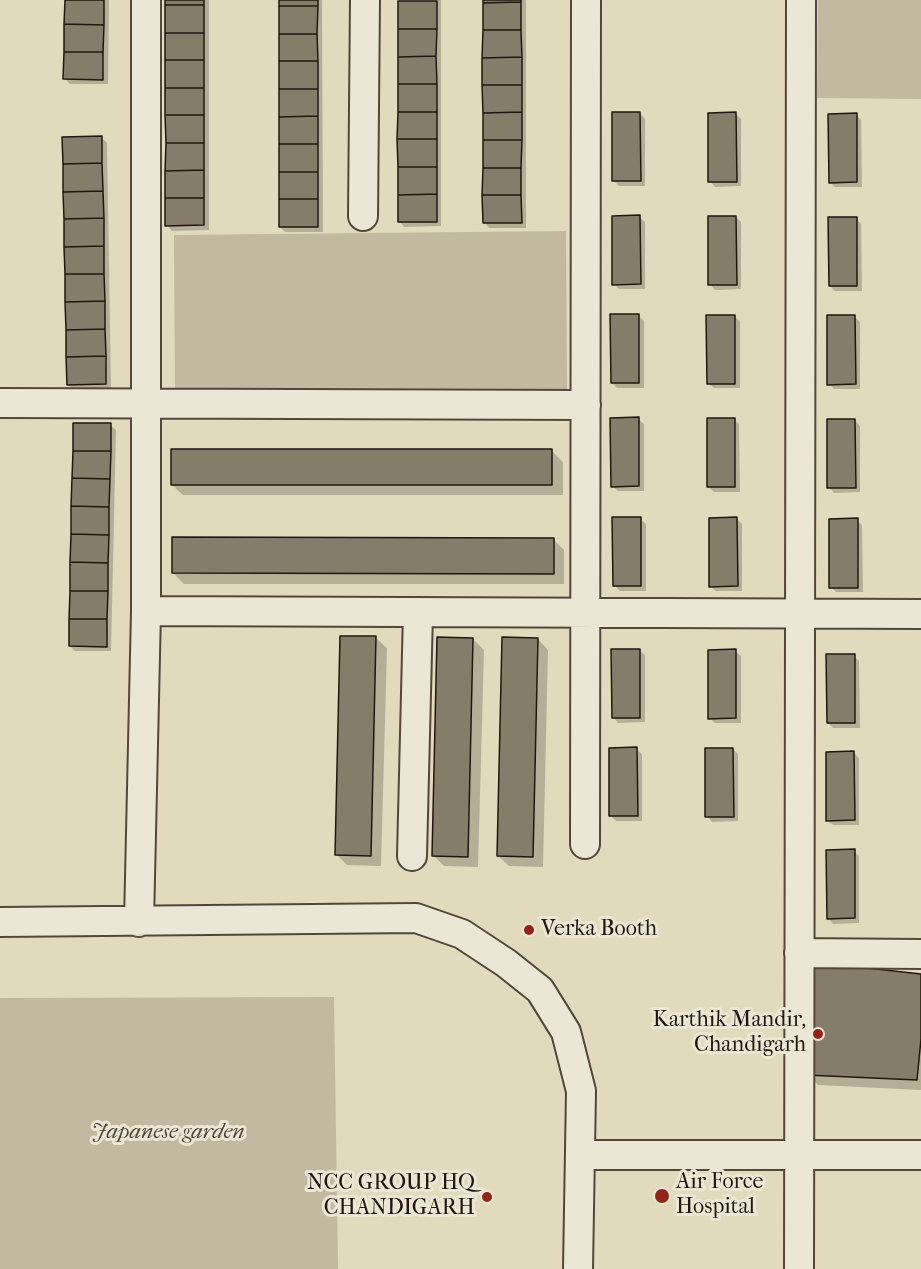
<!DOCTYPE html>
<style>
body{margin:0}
canvas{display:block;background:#e2dabd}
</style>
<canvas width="921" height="1269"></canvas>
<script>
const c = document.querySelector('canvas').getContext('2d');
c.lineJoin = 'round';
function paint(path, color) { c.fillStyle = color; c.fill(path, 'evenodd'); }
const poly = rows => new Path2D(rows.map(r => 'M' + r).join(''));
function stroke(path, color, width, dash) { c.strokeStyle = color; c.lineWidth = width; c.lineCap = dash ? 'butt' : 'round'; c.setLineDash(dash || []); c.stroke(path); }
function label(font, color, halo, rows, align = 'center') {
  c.font = font + ' "IM FELL French Canon",serif'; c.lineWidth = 6; c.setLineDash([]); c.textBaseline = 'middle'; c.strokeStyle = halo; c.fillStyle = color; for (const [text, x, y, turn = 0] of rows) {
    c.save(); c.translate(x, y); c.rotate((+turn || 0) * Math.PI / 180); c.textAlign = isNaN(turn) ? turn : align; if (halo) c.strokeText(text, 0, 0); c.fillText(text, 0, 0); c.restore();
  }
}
const green = poly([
 [818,0,921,0,921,99,817,98],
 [566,231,567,390,175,394,174,235],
 [334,997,338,1269,0,1269,0,998]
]);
const shadow = poly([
 [66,0,109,0,108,84,70,84,65,79],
 [167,0,209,0,209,230,172,231,167,225],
 [280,0,322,0,323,232,285,232,280,227],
 [399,0,441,0,441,226,404,227,399,221],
 [484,0,526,0,526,228,489,228,484,222],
 [640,113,645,119,645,186,619,186,614,181],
 [736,114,741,119,741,186,715,187,710,181],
 [856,115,861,120,862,187,835,187,830,182],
 [101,137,107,143,111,389,73,390,68,384],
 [639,217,645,222,645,289,619,289,614,284],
 [736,217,741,222,741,289,715,290,710,284],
 [856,218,861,224,862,291,835,291,830,286],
 [638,315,644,321,644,388,617,388,612,383],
 [734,316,740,321,740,388,714,388,708,383],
 [855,317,860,322,860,389,834,389,829,384],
 [638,419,644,424,644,491,618,491,612,486],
 [734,419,739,424,740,492,714,492,708,487],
 [855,420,860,426,860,492,834,493,829,487],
 [110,425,116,430,111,651,75,651,70,646],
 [552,451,563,462,563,495,183,495,172,485],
 [640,519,646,524,646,591,620,591,615,586],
 [737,519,742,524,742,591,716,591,710,586],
 [857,520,862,525,863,592,836,592,831,587],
 [553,539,564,550,564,584,184,584,173,573],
 [376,638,387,648,381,866,347,865,336,854],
 [473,639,484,650,478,867,444,866,434,856],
 [538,639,548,650,543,867,509,866,498,856],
 [639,650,645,655,645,722,618,723,613,717],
 [735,651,741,656,741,723,715,723,709,718],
 [854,656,859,661,860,728,833,728,828,723],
 [636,749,642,754,642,821,616,821,611,816],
 [733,749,738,754,738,821,712,822,707,816],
 [854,753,859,758,859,825,833,825,827,820],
 [854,851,859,856,859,923,833,924,828,918],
 [921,975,921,1090,818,1085,807,1074]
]);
const building = poly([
 [65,0,104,0,104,25,64,24,65,0],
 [165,0,204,0,204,5,165,5,165,0],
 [279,0,318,0,318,6,279,6,279,0],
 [483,0,521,0,521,2,483,3,483,0],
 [398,1,437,1,437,29,398,29,398,1],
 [521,2,521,30,483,30,483,3,521,2],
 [165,5,204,5,204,33,165,33,165,5],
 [279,6,318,6,317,34,279,34,279,6],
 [64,24,104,25,103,52,64,52,64,24],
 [398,29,437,29,436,56,398,57,398,29],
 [483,30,521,30,522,57,482,58,483,30],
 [165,33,204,33,204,60,165,60,165,33],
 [279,34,317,34,318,61,279,61,279,34],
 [64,52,103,52,103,80,63,79,64,52],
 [436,56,437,84,398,84,398,57,436,56],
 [522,57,522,85,482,85,482,58,522,57],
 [165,60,204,60,204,88,165,88,165,60],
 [279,61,318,61,318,89,279,89,279,61],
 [398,84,437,84,437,112,398,112,398,84],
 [482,85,522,85,522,112,483,113,482,85],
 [165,88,204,88,204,115,165,115,165,88],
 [279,89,318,89,318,116,279,117,279,89],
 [398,112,437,112,437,139,397,139,398,112],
 [522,112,522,140,483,140,483,113,522,112],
 [612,112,640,112,641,181,612,181,612,112],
 [736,112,737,182,708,182,708,113,736,112],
 [857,113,857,182,829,183,828,114,857,113],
 [165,115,204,115,204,143,166,143,165,115],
 [318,116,318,144,279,144,279,117,318,116],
 [102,136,102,163,63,164,62,137,102,136],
 [397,139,437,139,437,167,398,167,397,139],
 [483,140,522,140,521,168,483,168,483,140],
 [166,143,204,143,204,170,165,171,166,143],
 [279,144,318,144,318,172,279,172,279,144],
 [102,163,103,191,63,192,63,164,102,163],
 [398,167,437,167,437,194,398,195,398,167],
 [483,168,521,168,521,195,482,195,483,168],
 [204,170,204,198,165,198,165,171,204,170],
 [279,172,318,172,318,199,279,199,279,172],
 [103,191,104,218,64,219,63,192,103,191],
 [437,194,437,222,398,222,398,195,437,194],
 [482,195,521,195,522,223,483,223,482,195],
 [165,198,204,198,204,225,165,226,165,198],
 [279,199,318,199,318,227,279,227,279,199],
 [640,215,641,284,612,285,612,216,640,215],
 [708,216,736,216,737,285,708,285,708,216],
 [828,217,857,217,857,286,829,286,828,217],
 [104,218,104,246,64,247,64,219,104,218],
 [104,246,104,274,65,274,64,247,104,246],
 [65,274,104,274,105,301,65,302,65,274],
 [105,301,105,329,66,330,65,302,105,301],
 [610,314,639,314,639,383,611,383,610,314],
 [706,315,735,315,735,384,707,384,706,315],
 [827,315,855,315,856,384,827,385,827,315],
 [105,329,106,356,66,357,66,330,105,329],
 [106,356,106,384,67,385,66,357,106,356],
 [639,417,639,486,611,487,610,418,639,417],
 [707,418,735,418,735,487,707,487,707,418],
 [827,419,855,419,856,488,827,488,827,419],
 [73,423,111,423,111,451,73,451,73,423],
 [171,449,552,449,552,485,171,485,171,449],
 [73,451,111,451,110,479,72,478,73,451],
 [72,478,110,479,109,507,71,506,72,478],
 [71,506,109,507,109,535,71,534,71,506],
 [612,517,641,517,641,586,613,586,612,517],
 [737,517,738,586,709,587,709,518,737,517],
 [858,518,858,588,829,588,829,519,858,518],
 [71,534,109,535,108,563,70,562,71,534],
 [172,537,554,538,554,574,172,573,172,537],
 [70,562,108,563,108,591,70,591,70,562],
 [70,591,108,591,107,619,69,619,70,591],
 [69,619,107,619,107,647,69,646,69,619],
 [340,636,376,636,371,856,335,855,340,636],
 [437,637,473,638,468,857,432,856,437,637],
 [502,637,538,638,533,857,497,856,502,637],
 [611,649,640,649,640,718,612,718,611,649],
 [736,649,736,718,708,719,708,650,736,649],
 [826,654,855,654,855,723,827,723,826,654],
 [637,747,638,816,609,816,609,748,637,747],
 [705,748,733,748,734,817,705,817,705,748],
 [854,751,855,820,826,821,826,752,854,751],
 [855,849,855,918,827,919,826,850,855,849],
 [805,961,921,974,921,1039,917,1080,806,1075,805,961]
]);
const minor = poly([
 [363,216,365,0],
 [0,403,586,405],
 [146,611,921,614],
 [585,844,586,0],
 [412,856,418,612],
 [0,922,416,918,462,934,506,963,540,990,566,1032,581,1091,578,1269],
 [139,922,146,611,146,0],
 [799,953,921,954],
 [580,1155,921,1155],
 [799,1269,801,0]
]);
const markers = [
 [529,930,6,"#8f2418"],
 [818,1034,6,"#8f2418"],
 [662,1196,8,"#8f2418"],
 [487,1197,6,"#8f2418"]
];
const poiNames = [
 ["Verka Booth",541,930],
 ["Karthik Mandir,",806,1021,"right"],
 ["Chandigarh",806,1046,"right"],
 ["Air Force",676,1183],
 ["Hospital",676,1208],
 ["NCC GROUP HQ",475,1184,"right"],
 ["CHANDIGARH",475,1209,"right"]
];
const parkNames = [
 ["Japanese garden",168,1133]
];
paint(green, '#c2b9a0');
paint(shadow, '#0003');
paint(building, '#867c6a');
stroke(building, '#231610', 1.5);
stroke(minor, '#53473b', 32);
stroke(minor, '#ece7d4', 28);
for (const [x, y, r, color] of markers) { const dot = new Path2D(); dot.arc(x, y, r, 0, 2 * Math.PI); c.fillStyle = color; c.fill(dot); stroke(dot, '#ece7d4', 2); }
label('22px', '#231610', '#ece7d4', poiNames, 'left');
label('italic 22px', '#53473b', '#ece7d4', parkNames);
</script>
